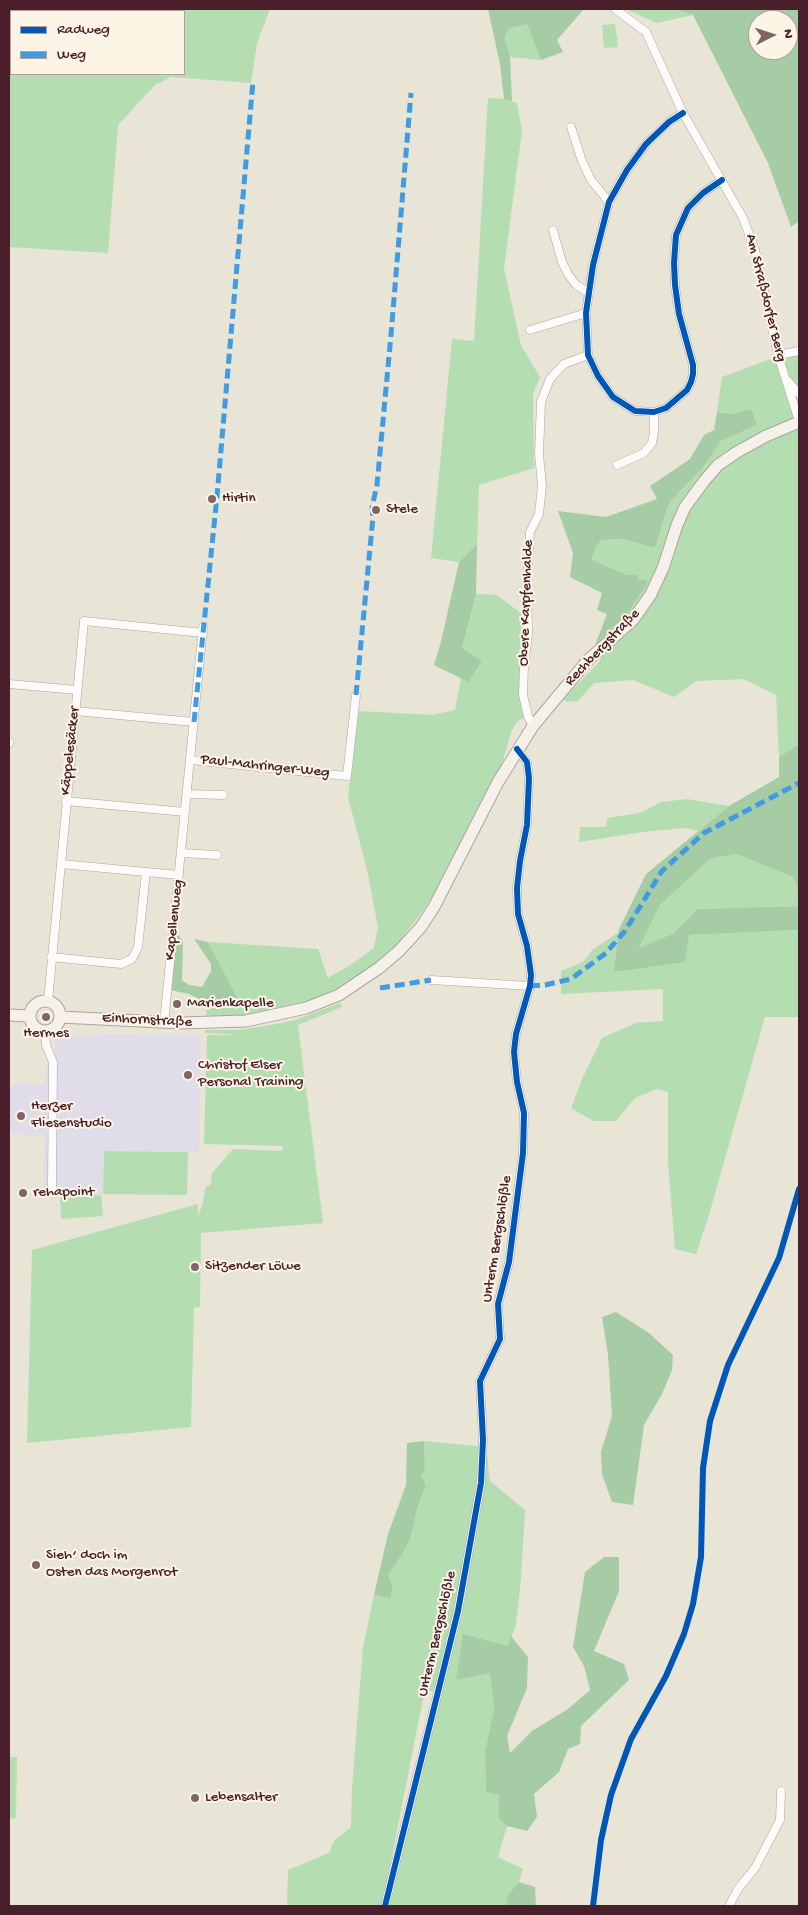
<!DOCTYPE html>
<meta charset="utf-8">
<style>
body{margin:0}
#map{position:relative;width:808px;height:1915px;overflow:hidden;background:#e8e4d6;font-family:"Gochi Hand",sans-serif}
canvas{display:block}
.frame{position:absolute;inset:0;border:10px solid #4a1f2b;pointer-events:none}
.legend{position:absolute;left:10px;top:10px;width:175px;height:65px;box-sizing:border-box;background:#fcf5e5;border:1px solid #b59f9b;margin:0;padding:6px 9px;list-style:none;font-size:15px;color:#4a1f2b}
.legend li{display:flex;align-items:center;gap:10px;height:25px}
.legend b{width:25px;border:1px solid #b59f9b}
.north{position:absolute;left:748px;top:10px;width:50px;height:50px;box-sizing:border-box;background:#fcf5e5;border:1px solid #b59f9b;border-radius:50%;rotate:85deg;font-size:14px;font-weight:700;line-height:20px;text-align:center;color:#4a1f2b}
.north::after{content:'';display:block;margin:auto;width:18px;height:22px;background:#816467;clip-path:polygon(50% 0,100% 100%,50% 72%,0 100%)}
</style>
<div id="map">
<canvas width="808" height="1915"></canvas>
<div class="frame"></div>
<ul class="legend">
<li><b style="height:6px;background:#0057b8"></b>Radweg</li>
<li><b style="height:6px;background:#409be1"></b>Weg</li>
</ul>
<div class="north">N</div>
</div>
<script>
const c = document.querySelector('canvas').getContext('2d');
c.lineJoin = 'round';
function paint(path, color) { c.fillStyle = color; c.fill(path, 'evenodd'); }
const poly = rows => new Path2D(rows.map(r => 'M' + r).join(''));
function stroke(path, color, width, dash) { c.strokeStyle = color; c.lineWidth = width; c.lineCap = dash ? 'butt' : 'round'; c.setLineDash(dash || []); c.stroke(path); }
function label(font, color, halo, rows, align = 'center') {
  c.font = font + ' "Gochi Hand",sans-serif'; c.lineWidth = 4; c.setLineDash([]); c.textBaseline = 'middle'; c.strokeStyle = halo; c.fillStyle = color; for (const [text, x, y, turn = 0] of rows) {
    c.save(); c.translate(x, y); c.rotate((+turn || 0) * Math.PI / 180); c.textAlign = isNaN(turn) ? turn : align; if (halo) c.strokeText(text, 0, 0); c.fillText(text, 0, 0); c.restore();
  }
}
const built = poly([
 [108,1034,201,1035,199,1152,104,1151,103,1194,60,1198,44,1197,44,1137,9,1133,9,1089,18,1082,45,1084,45,1067,55,1059,56,1036]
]);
const green = poly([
 [9,9,270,9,257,43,251,83,171,77,155,85,118,125,108,253,9,247],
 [11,11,184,11,184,74,11,74],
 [625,9,673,9,693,15,657,23],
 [527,24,535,43,541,60,510,57,505,38,508,29],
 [615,24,618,47,604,48,602,25],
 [488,98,504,99,517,103,522,130,504,269,521,345,540,377,533,394,534,468,479,485,477,544,459,562,431,558,452,339,474,341],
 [799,354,799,744,779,757,776,695,744,679,696,681,674,697,633,680,594,683,578,701,567,702,563,699,600,661,595,645,626,615,638,579,637,575,628,575,613,569,591,559,597,545,602,540,623,539,655,548,669,503,701,470,721,441,757,425,734,414,717,412,722,377,768,360],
 [476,594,497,595,522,614,522,666,525,717,517,722,511,732,502,764,474,814,439,886,423,911,394,948,351,983,329,994,310,1002,265,1014,206,1017,207,1003,236,998,208,942,318,949,328,978,352,964,374,948,378,927,368,874,348,797,358,711,432,715,455,710,461,678,468,681,462,648],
 [687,799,729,806,698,831,685,828,643,832,579,842,580,827,606,827,607,818,640,813,661,802],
 [736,854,794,877,799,891,799,906,698,909,672,934,638,949,660,905,710,859],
 [799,930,799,1017,765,1017,709,1215,696,1254,675,1249,668,1163,668,1092,657,1089,635,1098,616,1121,593,1121,571,1108,583,1077,602,1038,636,1023,663,1021,663,989,561,994,561,971,583,962,592,950,619,932,614,972,688,935],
 [340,1003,342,1007,298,1025,323,1223,201,1233,200,1307,194,1308,191,1427,27,1443,32,1250,198,1204,198,1216,203,1203,205,1188,211,1184,212,1173,233,1149,282,1151,283,1146,204,1144,207,1035,241,1035,205,1033,205,1030,239,1030,271,1025,295,1020],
 [104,1151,188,1152,187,1195,103,1194],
 [101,1195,103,1216,61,1219,60,1198],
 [424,1441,486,1447,490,1481,525,1510,521,1578,516,1625,508,1646,461,1659,456,1680,490,1672,494,1709,485,1751,486,1792,500,1795,499,1819,507,1826,498,1857,523,1869,519,1882,509,1895,506,1906,388,1906,439,1693,425,1689,382,1906,287,1906,288,1870,329,1853,334,1841,351,1827,352,1788,363,1647,374,1595,390,1597,393,1588,388,1575,401,1556,426,1485,421,1476,425,1469],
 [9,1757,17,1757,16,1818,9,1819]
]);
const forest = poly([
 [488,9,584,9,557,40,563,52,541,60,527,24,508,29,505,38,510,57,512,101,504,99,500,64],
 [673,9,799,9,799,221,791,227,768,163,693,15],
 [758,20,788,20,788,50,758,50],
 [751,409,757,425,721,441,701,470,669,503,655,548,623,539,602,540,597,545,591,559,613,569,628,575,637,575,638,579,647,580,647,584,626,615,595,645,607,614,597,610,602,593,570,577,573,553,558,511,606,517,657,499,650,486,690,459,704,435,714,430,717,412,734,414],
 [477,544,476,594,462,648,482,661,468,682,434,665,441,642,459,562],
 [799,744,799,891,793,877,736,854,710,859,660,905,639,948,672,934,698,909,799,906,799,930,689,935,685,962,614,972,619,929,646,874,729,806,779,777,779,757],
 [175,930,183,942,182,980,189,985,202,987,211,971,211,964,194,939,208,942,237,998,207,1003,189,994,170,990],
 [616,1312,649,1333,673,1355,672,1370,662,1394,644,1425,633,1505,612,1502,602,1474,601,1452,612,1416,608,1355,602,1317],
 [424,1441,425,1469,421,1476,426,1485,417,1509,410,1539,401,1556,388,1575,393,1588,390,1598,374,1595,388,1534,406,1485,407,1443],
 [604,1557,619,1557,619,1591,594,1651,624,1664,629,1680,581,1726,580,1744,568,1749,559,1772,534,1794,537,1817,527,1831,507,1826,499,1819,499,1795,486,1792,485,1751,494,1709,490,1673,456,1680,463,1634,508,1646,511,1636,528,1657,527,1688,507,1736,510,1753,532,1731,568,1709,590,1690,584,1666,573,1647,585,1572],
 [519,1882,535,1887,536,1906,506,1906,508,1895]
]);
const street = poly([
 [615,9,646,32,683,113,743,218,755,250,778,355,799,421],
 [683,113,669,122,646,144,627,170,609,202,593,265,586,313,588,355,598,376,613,397,635,411,654,412,666,408,687,390,691,382,693,374,693,365,679,314,675,285,674,263,676,235,688,208,703,193,722,180],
 [571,127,582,161,591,180,609,202],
 [553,230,562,262,568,274,576,285,589,293],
 [530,330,586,313],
 [778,355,799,351],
 [789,382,799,394],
 [617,465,644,453,652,443,654,432,654,412],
 [9,684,77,690],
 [75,711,194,722],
 [533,726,528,716,523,695,524,666,528,634,527,581,530,532,539,514,542,486,539,454,541,402,550,379,564,364,588,355],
 [9,742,9,743],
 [191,760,347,776,356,695],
 [187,794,223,795],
 [66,801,185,812],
 [181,853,217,855],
 [146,872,179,875],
 [51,957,121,964,132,959,138,947,146,872,61,864],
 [431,980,530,986],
 [48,1001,84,621,203,633],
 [164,1023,203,627],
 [45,1030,46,1045,53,1062,52,1187],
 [385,1906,458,1611,481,1483,483,1440,480,1381,500,1339,498,1304,509,1262,523,1153,524,1113,517,1082,514,1052,516,1034,530,986,531,975,527,946,518,914,517,888,520,861,527,825,529,778,527,762,517,749],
 [729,1906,738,1889,755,1868,780,1820,781,1791]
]);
const secondary = poly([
 '30 1016a15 15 0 1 1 30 0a15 15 0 1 1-30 0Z',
 [9,1015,30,1016],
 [60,1017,181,1023,246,1021,306,1008,339,995,379,968,399,951,421,927,434,907,498,782,533,726,588,660,633,620,651,594,663,568,677,525,685,507,705,480,718,465,737,452,766,436,799,422]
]);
const quiet = poly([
 [40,11,42,9],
 [9,52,11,50],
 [356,695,373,517,372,507,377,485,391,335,411,93],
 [194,722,217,496,253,81],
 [530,986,545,985,571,979,606,953,625,931,662,871,704,833,799,783],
 [380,988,431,980]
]);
const cycleway = poly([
 [683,113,669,122,646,144,627,170,609,202,593,265,586,313,588,355,598,376,613,397,635,411,654,412,666,408,687,390,691,382,693,374,693,365,679,314,675,285,674,263,676,235,688,208,703,193,722,180],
 [385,1906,458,1611,481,1483,483,1440,480,1381,500,1339,498,1304,509,1262,523,1153,524,1113,517,1082,514,1052,516,1034,530,986,531,975,527,946,518,914,517,888,520,861,527,825,529,778,527,762,517,749],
 [593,1906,601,1840,611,1795,631,1739,666,1676,684,1634,693,1604,701,1557,703,1468,710,1421,728,1365,779,1258,799,1189]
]);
const markers = [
 [212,499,5,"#816467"],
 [376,510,5,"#816467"],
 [177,1004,5,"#816467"],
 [46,1017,5,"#816467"],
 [188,1075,5,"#816467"],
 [21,1116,5,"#816467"],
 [23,1193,5,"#816467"],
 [195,1267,5,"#816467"],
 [36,1565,5,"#816467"],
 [195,1798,5,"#816467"]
];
const streetNames = [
 ["Am Straßdorfer Berg",765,298,76],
 ["Obere Karpfenhalde",527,603,-88],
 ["Rechbergstraße",603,648,-46],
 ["Käppelesäcker",71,751,-84],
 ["Paul-Mahringer-Weg",265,767,6],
 ["Kapellenweg",175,920,-84],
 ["Einhornstraße",147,1021,3],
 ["Unterm Bergschlößle",498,1239,-81],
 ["Unterm Bergschlößle",438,1634,-77]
];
const poiNames = [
 ["Hirtin",222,499],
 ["Stele",386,510],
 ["Marienkapelle",187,1004],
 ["Hermes",46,1034,"center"],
 ["Christof Elser",198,1066],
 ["Personal Training",198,1083],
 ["Herzer",31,1107],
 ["Fliesenstudio",31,1124],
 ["rehapoint",33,1193],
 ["Sitzender Löwe",205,1267],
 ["Sieh‘ doch im",46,1556],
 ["Osten das Morgenrot",46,1573],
 ["Lebensalter",205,1798]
];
paint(built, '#e0dde8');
paint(green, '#b5ddb2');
paint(forest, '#a6cca6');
stroke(street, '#aca49d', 9);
stroke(secondary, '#aca49d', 13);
stroke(street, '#fcfbf9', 8);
stroke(secondary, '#f5f1ea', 11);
stroke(quiet, '#409be1', 5, [10, 5]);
stroke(cycleway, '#0057b8', 6);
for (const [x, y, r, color] of markers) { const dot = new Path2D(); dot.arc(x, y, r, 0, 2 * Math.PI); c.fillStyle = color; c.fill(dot); stroke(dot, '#fcf5e5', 2); }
label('15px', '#4a1f2b', '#fcf5e5', streetNames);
label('15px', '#4a1f2b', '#fcf5e5', poiNames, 'left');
</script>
